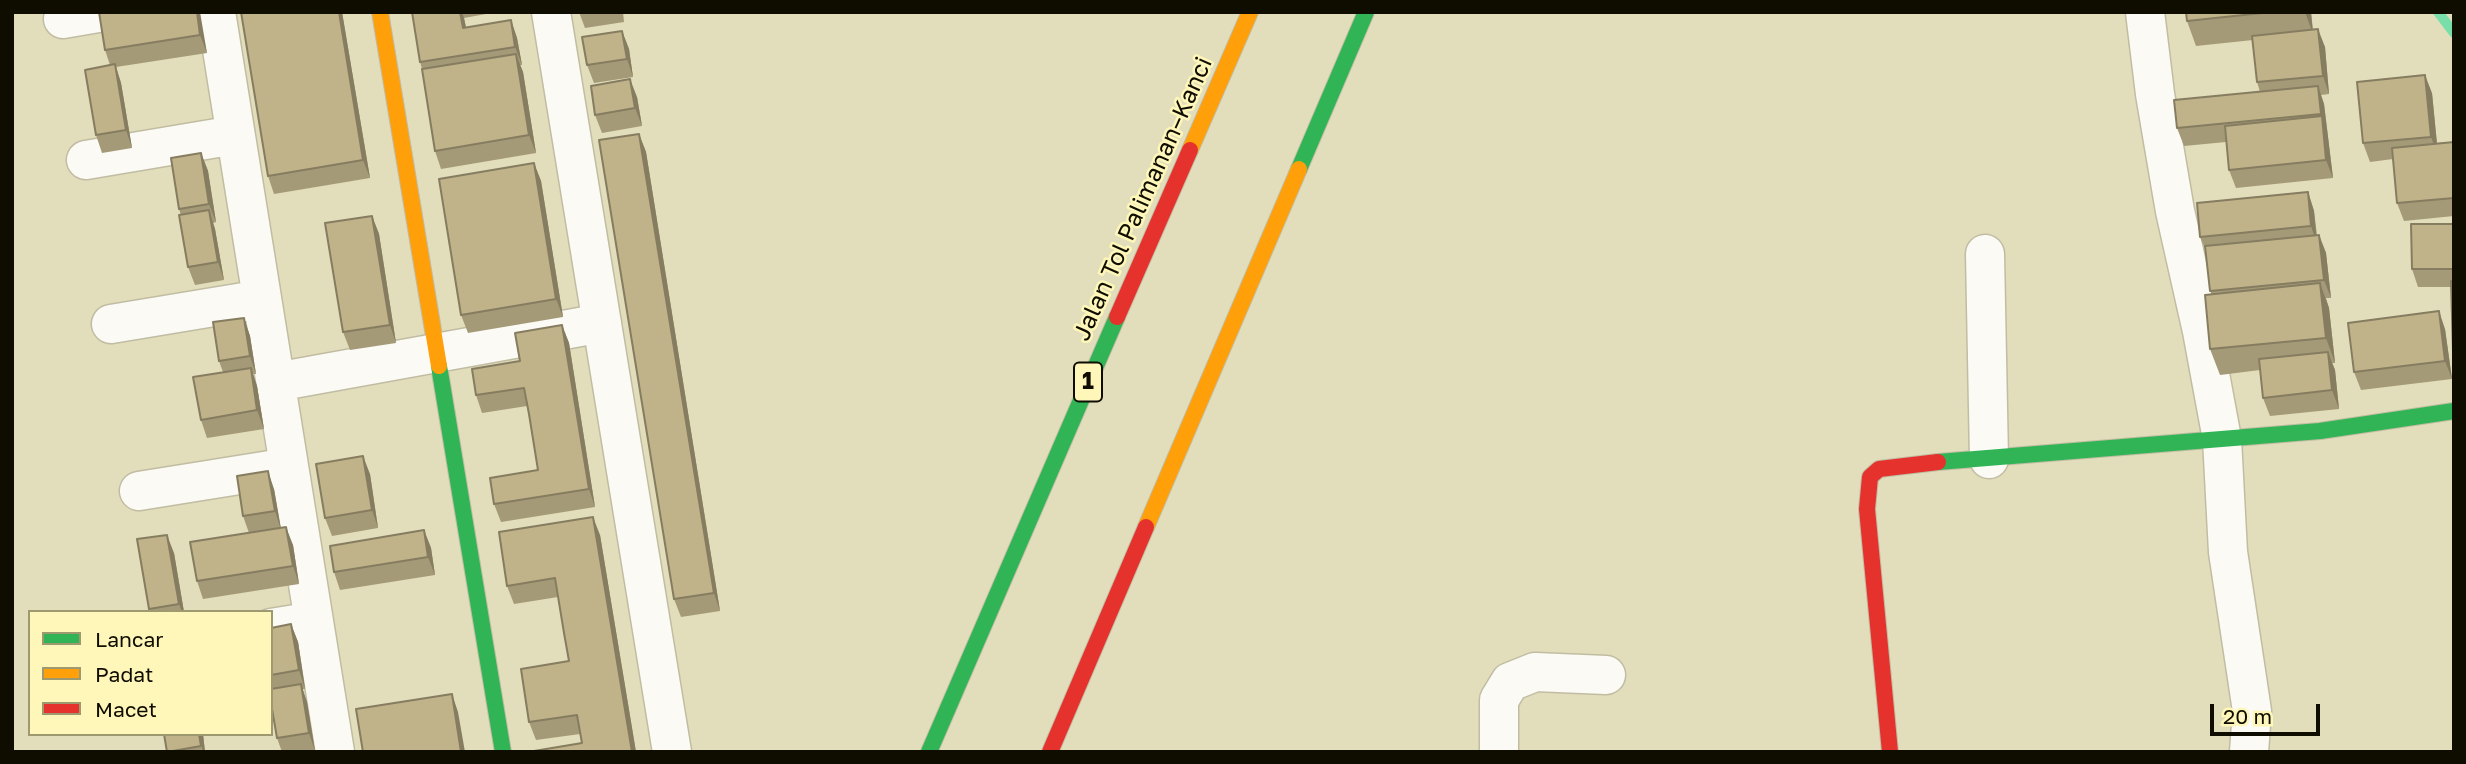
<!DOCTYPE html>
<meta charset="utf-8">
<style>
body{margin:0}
#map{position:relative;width:2466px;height:764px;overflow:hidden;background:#e2ddbb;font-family:"Golos Text",sans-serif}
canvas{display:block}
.frame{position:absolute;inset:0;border:14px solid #0f0c00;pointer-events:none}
.legend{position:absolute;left:28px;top:610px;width:245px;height:126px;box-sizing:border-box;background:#fef7b9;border:2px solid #9e996f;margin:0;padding:9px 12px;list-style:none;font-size:21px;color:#0f0c00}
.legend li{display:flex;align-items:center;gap:14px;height:35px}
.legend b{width:35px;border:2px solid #9e996f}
.scale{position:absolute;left:2210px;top:704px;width:110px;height:32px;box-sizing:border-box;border:4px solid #0f0c00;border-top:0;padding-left:9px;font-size:21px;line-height:24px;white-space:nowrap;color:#0f0c00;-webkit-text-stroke:5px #fef7b9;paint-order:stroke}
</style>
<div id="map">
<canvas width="2466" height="764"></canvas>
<div class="frame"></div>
<ul class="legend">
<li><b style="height:9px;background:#30b455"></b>Lancar</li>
<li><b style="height:9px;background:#ff9f0a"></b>Padat</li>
<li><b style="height:9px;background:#e5322d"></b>Macet</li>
</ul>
<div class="scale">20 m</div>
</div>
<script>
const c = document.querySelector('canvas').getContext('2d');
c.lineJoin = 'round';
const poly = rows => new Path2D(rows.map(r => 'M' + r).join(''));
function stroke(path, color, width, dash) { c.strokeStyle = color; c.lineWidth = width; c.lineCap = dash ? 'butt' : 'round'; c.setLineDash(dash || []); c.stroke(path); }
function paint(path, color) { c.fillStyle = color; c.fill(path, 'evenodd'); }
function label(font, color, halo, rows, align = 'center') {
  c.font = font + ' "Golos Text",sans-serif'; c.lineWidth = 5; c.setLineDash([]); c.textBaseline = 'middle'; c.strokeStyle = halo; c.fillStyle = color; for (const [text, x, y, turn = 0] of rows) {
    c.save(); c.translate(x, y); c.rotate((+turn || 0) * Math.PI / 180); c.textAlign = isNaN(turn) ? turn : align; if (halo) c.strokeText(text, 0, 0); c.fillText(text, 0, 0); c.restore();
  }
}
const stream = poly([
 [2438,12,2454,33]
]);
const street = poly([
 [216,12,335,752],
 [551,12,672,752],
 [2145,12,2155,94,2175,211,2202,331,2222,439,2228,552,2252,711,2249,752],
 [63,19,104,12],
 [86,160,235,135],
 [1985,254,1989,459],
 [111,324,262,299],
 [276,382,602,323],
 [139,491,289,467],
 [271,628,314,621],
 [1499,752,1499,700,1510,682,1535,672,1606,675]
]);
const fast = poly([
 [1299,169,1366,12],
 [439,366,503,752],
 [1938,462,2320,431,2454,411],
 [929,752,1117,317]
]);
const slow = poly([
 [380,12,439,366],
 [1190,150,1250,12],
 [1146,527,1299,169]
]);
const jam = poly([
 [1117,317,1190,150],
 [1050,752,1146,527],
 [1890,752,1867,509,1870,477,1879,469,1938,462]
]);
const wall = poly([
 [197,12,207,53,116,67,121,83,132,148,102,153,96,135,110,65,105,50],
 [342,12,370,178,274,194,268,176],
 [412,12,497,12,464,18,466,28,511,20,517,38,522,65,520,65,523,72,536,153,441,169,435,151,422,69,420,62],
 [579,12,623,12,624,22,585,28],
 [2186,12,2311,12,2313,30,2325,47,2329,94,2321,95,2324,104,2333,178,2236,188,2229,170,2226,142,2184,146,2177,128,2260,92,2257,82,2253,40,2196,46,2187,21],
 [622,31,629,49,633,77,594,83,587,65],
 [2432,93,2437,143,2454,142,2454,216,2404,221,2397,203,2393,159,2370,162,2363,143],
 [637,97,642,126,602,133,595,115],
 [639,134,646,152,720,611,681,617,674,599],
 [201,153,208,171,216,222,213,223,215,229,224,280,195,285,188,267,181,215,179,209],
 [534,163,541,181,563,317,468,333,461,315],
 [2308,192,2314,211,2317,235,2319,235,2326,253,2331,298,2326,298,2329,308,2335,363,2332,363,2335,370,2339,409,2270,416,2263,398,2260,370,2220,375,2210,349,2211,294,2206,251,2200,237],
 [372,216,379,234,396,343,350,350,343,332],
 [2454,224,2454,353,2451,287,2418,287,2412,269],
 [244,318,250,336,256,374,253,374,257,386,264,429,207,438,201,420,223,372,219,361],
 [562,325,569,343,595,507,501,522,494,504,538,470,527,406,482,413,476,395,520,361],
 [2445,329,2452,379,2361,390,2354,372],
 [370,474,378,528,332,536,325,518],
 [274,489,281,528,293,545,299,584,203,599,197,581,249,533,243,516],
 [424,530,431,548,435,575,340,590,334,572],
 [600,535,636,752,534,752,582,743,580,734,536,740,529,722,569,661,558,597,514,604,507,586],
 [174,553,184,612,150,612,149,609],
 [291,624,298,642,305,689,302,689,307,702,315,751,282,752,277,738,271,687,271,628],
 [203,734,205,752,167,752]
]);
const shadedWall = poly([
 [197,12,200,12,207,53,200,35],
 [339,12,342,12,370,178,363,160],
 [460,12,462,12,464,18,470,46,463,28],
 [2305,12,2311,12,2313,34],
 [511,20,517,38,522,65,515,47],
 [2318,29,2325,47,2329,94,2323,76],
 [622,31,629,49,633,77,627,59],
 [516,54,523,72,536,153,529,135],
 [115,64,121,83,132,148,126,130],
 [2425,75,2432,93,2438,155,2431,137],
 [630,79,637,97,642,126,635,108],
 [2318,86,2324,104,2333,178,2326,160],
 [639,134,646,152,720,611,714,593],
 [201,153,208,171,216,222,209,204],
 [534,163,541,181,563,317,556,299],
 [2308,192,2314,211,2317,244,2311,226],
 [209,210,215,229,224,280,218,262],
 [372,216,379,234,396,343,390,325],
 [2319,235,2326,253,2331,298,2324,280],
 [2320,283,2329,308,2335,363,2326,338],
 [2439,311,2445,329,2452,379,2445,361],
 [244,318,250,336,256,374,250,356],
 [562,325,569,343,595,507,589,489],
 [2328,352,2335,370,2339,409,2332,390],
 [251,368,257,386,264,429,257,410],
 [363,456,370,474,378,528,372,510],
 [268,471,274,489,281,530,275,511],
 [593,517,600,535,636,752,632,752],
 [286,527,293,545,299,584,293,566],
 [424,530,431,548,435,575,428,557],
 [167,535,174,553,184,612,182,612,179,604],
 [291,624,298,642,305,689,299,670],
 [301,684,307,702,315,751,309,733],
 [452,694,458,712,465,752,461,752],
 [199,734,203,734,205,752,203,752]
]);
const building = poly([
 [99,12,197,12,200,35,105,50,99,12],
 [241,12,339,12,363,160,268,176,241,12],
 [412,12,460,12,463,28,511,20,515,47,420,62,412,12],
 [2186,12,2272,12,2187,21,2186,12],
 [2318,29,2323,76,2257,82,2252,36,2318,29],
 [622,31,627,59,587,65,582,37,622,31],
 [516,54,529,135,435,151,422,69,516,54],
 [115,64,126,130,96,135,85,70,115,64],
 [2425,75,2431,137,2363,143,2357,82,2425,75],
 [630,79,635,108,595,115,591,86,630,79],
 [2318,86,2321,114,2177,128,2174,100,2318,86],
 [2322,116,2326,160,2229,170,2225,126,2322,116],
 [639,134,714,593,674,599,599,140,639,134],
 [2454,142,2454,198,2397,203,2392,148,2454,142],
 [201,153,209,204,179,209,171,158,201,153],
 [534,163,556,299,461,315,439,179,534,163],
 [2308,192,2311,226,2200,237,2197,203,2308,192],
 [209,210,218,262,188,267,179,215,209,210],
 [372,216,390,325,343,332,325,223,372,216],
 [2411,224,2454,224,2454,269,2412,269,2411,224],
 [2319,235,2324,280,2210,291,2205,246,2319,235],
 [2451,281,2454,281,2454,352,2453,352,2451,281],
 [2320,283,2326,338,2210,349,2205,295,2320,283],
 [2439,311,2445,361,2354,372,2348,323,2439,311],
 [244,318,250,356,219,361,213,322,244,318],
 [562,325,589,489,494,504,490,478,538,470,529,414,524,388,476,395,472,369,520,361,515,333,562,325],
 [2328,352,2332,390,2263,398,2259,359,2328,352],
 [251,368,257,410,201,420,193,377,251,368],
 [363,456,372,510,325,518,316,464,363,456],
 [268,471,275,511,243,516,237,476,268,471],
 [593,517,632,752,534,752,534,751,582,743,577,715,529,722,521,669,569,661,564,633,555,578,507,586,499,532,593,517],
 [286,527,293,566,197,581,190,542,286,527],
 [424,530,428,557,334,572,330,546,424,530],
 [167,535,179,604,149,609,137,539,167,535],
 [291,624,299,670,271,675,271,628,291,624],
 [301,684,309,733,277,738,271,703,271,689,301,684],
 [452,694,461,752,363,752,356,709,452,694],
 [164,734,199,734,201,746,167,752,164,734]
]);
const shields = [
 [1088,382,28]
];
const shieldNames = [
 ["1",1088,382]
];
const streetNames = [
 ["Jalan Tol Palimanan–Kanci",1143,199,-66]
];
stroke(stream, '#7adeaa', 10);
stroke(street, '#c1bda3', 41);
stroke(fast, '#c1bda3', 18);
stroke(slow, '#c1bda3', 18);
stroke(jam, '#c1bda3', 18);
stroke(street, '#fbfaf5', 38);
stroke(fast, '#30b455', 16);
stroke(slow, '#ff9f0a', 16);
stroke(jam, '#e5322d', 16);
paint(wall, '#a59a77');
paint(shadedWall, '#867d61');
paint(building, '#c0b38a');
stroke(building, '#867d61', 2);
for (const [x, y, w] of shields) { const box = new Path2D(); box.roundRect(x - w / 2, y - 19.5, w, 39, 5); c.fillStyle = '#fef7b9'; c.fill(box); stroke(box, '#0f0c00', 2); }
label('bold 23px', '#0f0c00', null, shieldNames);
label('24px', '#0f0c00', '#fef7b9', streetNames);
</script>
